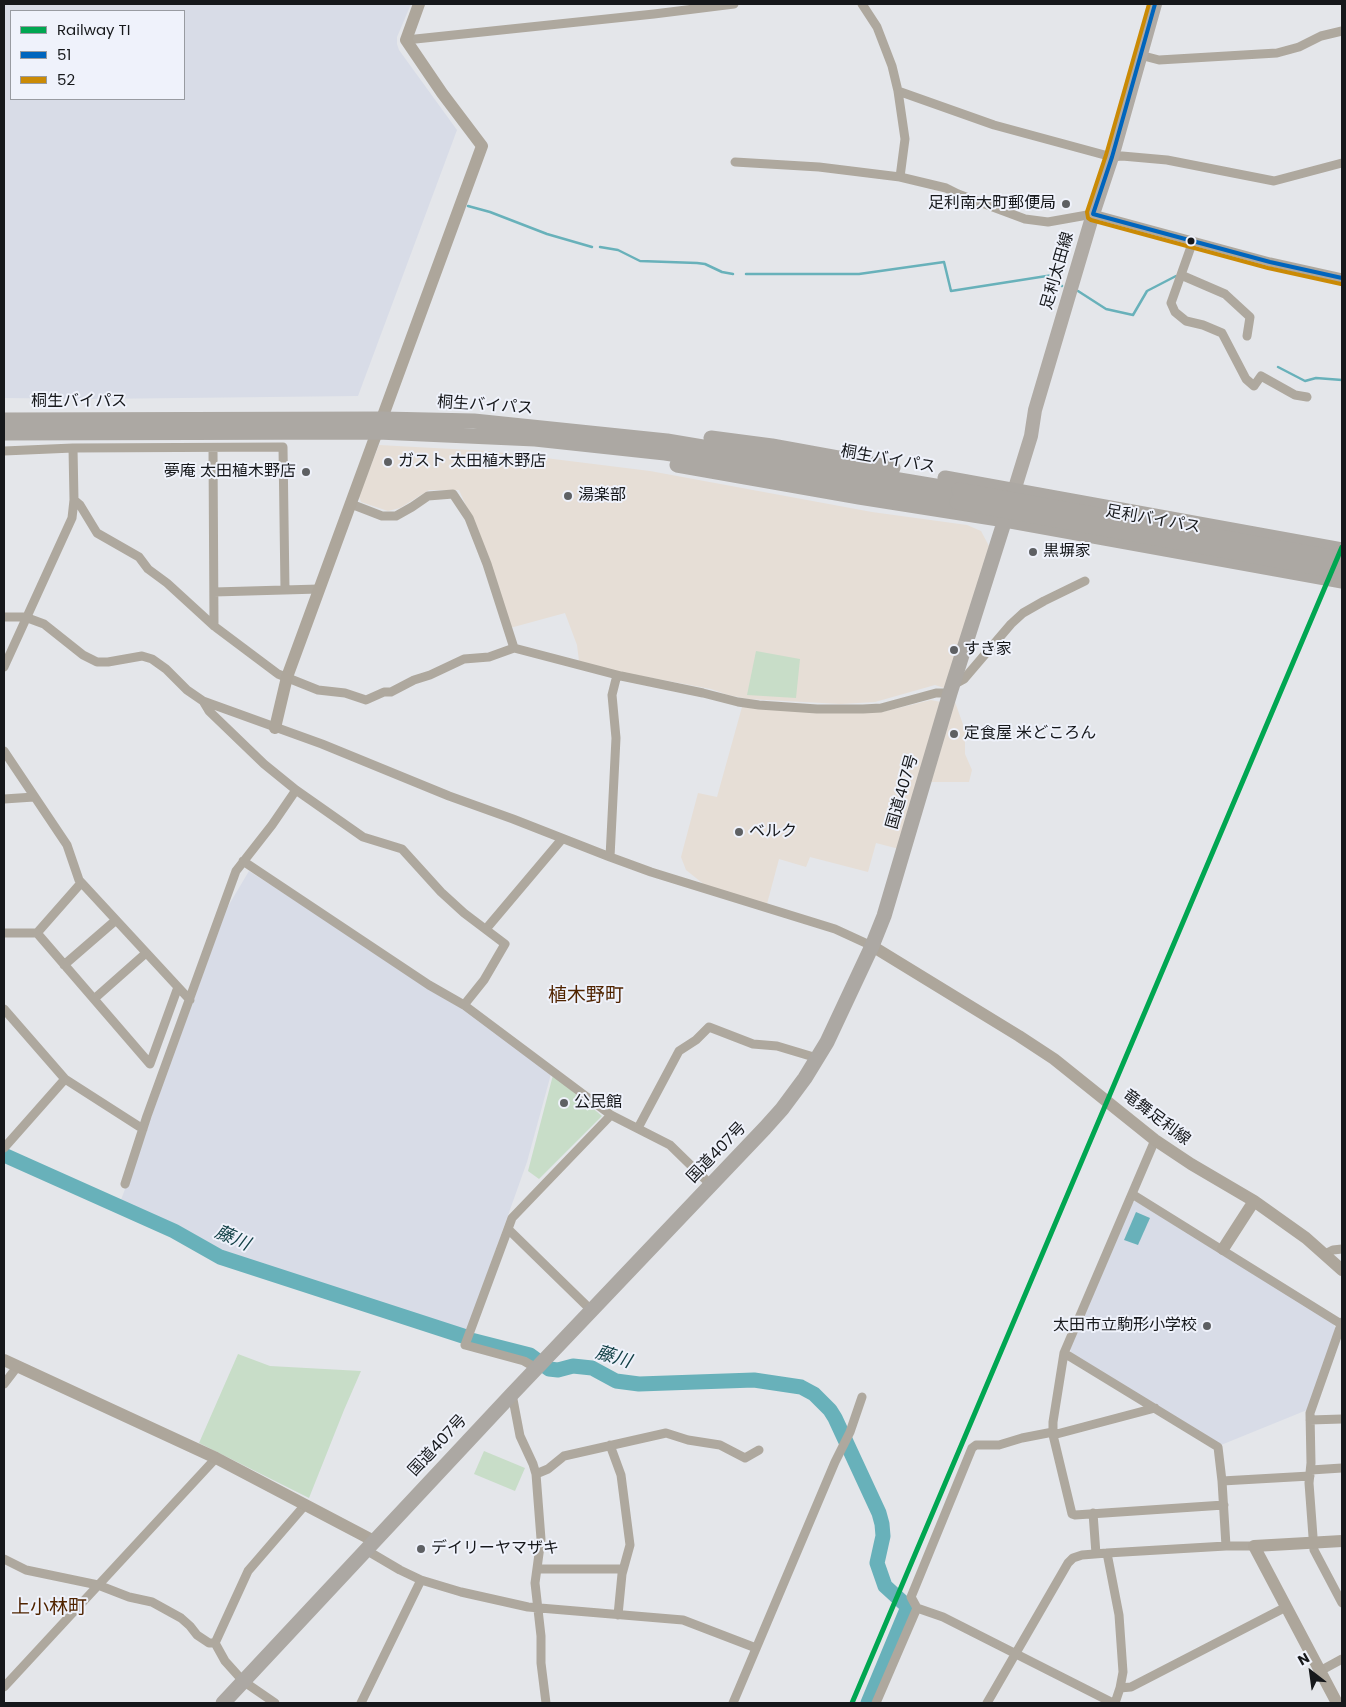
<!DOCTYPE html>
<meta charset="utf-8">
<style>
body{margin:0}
#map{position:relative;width:1346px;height:1707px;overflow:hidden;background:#e4e6ea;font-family:Poppins,sans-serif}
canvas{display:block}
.frame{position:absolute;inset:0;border:5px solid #16181b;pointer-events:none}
.legend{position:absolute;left:10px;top:10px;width:175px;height:90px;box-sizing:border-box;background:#eff2fb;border:1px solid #989ba1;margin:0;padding:6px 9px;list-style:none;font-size:15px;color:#16181b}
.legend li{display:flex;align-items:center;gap:10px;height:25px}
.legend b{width:25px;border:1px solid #989ba1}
.north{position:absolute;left:1286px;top:1647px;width:50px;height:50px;-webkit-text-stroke:4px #eff2fb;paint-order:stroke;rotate:330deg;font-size:14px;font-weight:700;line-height:20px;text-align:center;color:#16181b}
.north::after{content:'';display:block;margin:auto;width:18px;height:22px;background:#16181b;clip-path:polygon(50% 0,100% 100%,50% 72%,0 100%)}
</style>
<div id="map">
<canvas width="1346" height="1707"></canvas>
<div class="frame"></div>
<ul class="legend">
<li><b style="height:6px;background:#00a651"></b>Railway TI</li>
<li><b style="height:6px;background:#0065bd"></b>51</li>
<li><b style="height:6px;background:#ca8a05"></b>52</li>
</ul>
<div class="north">N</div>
</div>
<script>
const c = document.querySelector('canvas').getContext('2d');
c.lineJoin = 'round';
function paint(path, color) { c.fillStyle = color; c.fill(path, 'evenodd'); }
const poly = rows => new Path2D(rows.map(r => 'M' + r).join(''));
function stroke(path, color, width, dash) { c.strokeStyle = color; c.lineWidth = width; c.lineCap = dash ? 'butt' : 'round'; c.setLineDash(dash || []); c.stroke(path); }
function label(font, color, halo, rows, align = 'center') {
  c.font = font + ' Poppins,"Noto Sans JP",sans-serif'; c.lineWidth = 4; c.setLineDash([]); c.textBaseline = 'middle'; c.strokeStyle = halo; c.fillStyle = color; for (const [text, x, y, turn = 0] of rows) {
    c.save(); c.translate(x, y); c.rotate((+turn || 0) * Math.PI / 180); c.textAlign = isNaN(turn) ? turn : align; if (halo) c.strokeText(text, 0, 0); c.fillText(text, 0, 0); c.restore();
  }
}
const commercial = poly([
 [379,445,489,451,650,471,872,512,967,525,981,531,989,546,949,686,944,688,935,685,875,702,841,704,748,699,728,695,711,689,604,669,579,661,577,645,565,613,510,628,472,519,459,490,429,490,400,508,388,511,361,502,359,496],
 [931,700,941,702,899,849,876,843,868,872,810,857,806,867,779,859,767,904,706,886,686,870,681,857,698,793,717,797,742,707,882,712],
 [955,702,965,730,965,754,972,770,969,782,931,782]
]);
const built = poly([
 [4,4,411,4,397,37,397,44,399,50,457,130,358,396,94,399,4,398],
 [11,11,184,11,184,99,11,99],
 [249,871,462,1008,551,1074,527,1162,466,1333,225,1252,121,1200,227,908],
 [1135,1201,1333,1323,1336,1329,1307,1410,1221,1445,1072,1355,1070,1349,1133,1202]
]);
const green = poly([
 [756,651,800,659,796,698,747,695],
 [553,1075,602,1116,539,1179,528,1171],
 [238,1354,270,1366,361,1371,344,1410,309,1498,199,1443],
 [484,1451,525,1468,515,1491,474,1474]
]);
const water = poly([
 [1136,1212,1150,1218,1138,1245,1124,1240]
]);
const stream = poly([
 [468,206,490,212,547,234,592,247],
 [600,247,618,250,640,261,697,263,705,264,722,272,733,274],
 [746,274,859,274,944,262,951,291,1053,275,1051,283,1062,286],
 [1078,291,1106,309,1133,315,1147,291,1176,276],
 [1278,367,1305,381,1316,378,1342,380]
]);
const river = poly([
 [4,1155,174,1231,220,1257,463,1336,471,1340,530,1355,549,1369,558,1370,573,1366,592,1368,616,1381,639,1384,754,1380,801,1387,814,1394,830,1410,835,1418,879,1513,882,1524,883,1536,877,1563,885,1586,908,1607,868,1703]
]);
const street = poly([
 [862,4,877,27,892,66,898,91,905,139,900,177],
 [406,40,654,14,734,4],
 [1140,55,1159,60,1277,53,1299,47,1321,36,1342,31],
 [898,91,994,125,1112,157,1122,156,1167,160,1274,181,1342,163],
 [735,162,819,167,900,177,946,188,958,194,1025,219,1048,222,1093,214,1270,262,1342,278],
 [1193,241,1171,303,1175,312,1186,321,1203,325,1222,333,1246,379,1254,386,1261,376,1295,395,1307,397],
 [1181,275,1225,294,1250,317,1247,336],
 [213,449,214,626],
 [4,451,73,448,283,447,285,590],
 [74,500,80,505,97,533,139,557,148,569,167,583,214,626,278,674,318,690,345,693,366,700,384,692,391,692,414,680,430,675,464,659,489,657,514,648,621,676,703,693,738,702,759,705,817,709,863,709,881,708,936,693,950,693],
 [351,504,382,516,396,516,412,507,428,496,453,494,469,518,487,564,514,648],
 [214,592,319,589],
 [4,617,25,617,44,624,83,655,97,662,108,662,142,656,152,659,166,669,187,690,203,701,322,744,449,796,513,819,610,857,651,872,835,929,872,946],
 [4,667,72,518,74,500,73,448],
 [953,685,964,679,1011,624,1023,613,1044,601,1085,581],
 [203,701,209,711,264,764,296,790,363,837,402,849,441,892,464,913,505,944,484,980,464,1005],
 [4,751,67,845,79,880,190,1000],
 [4,799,34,797],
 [610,857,616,738,612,695,617,675],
 [243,861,429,985,464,1005,611,1115,670,1145,711,1185],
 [486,929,562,839],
 [4,933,37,933,150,1064,178,987],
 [37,933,81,883],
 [64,965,116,920],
 [94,999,146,953],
 [4,1009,65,1079,143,1129],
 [638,1128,679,1051,696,1040,709,1027,753,1044,777,1046,817,1058],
 [1155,1140,1064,1353,1053,1422,1053,1435,1072,1514,1075,1515,1224,1505],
 [4,1148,65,1079],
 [125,1184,147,1116,236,871,272,825,296,790],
 [1132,1194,1341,1324],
 [508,1229,465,1345,524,1361,536,1368],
 [1325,1254,1333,1250,1342,1249],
 [591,1310,508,1229,512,1218,611,1115],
 [1342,1322,1310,1413,1311,1463,1309,1483,1314,1550,1342,1603],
 [1064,1353,1218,1447,1222,1481,1226,1546],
 [4,1384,17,1367],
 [512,1394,520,1436,533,1464,536,1474,541,1539,535,1583,541,1636,541,1663,546,1703],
 [1310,1420,1342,1419],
 [1053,1432,1022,1438,999,1445,976,1445,972,1448,911,1597,917,1608,943,1617,1113,1703],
 [1053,1435,1155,1408],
 [610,1445,621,1475,630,1545,622,1574,618,1615],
 [1311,1470,1342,1468],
 [536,1474,548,1469,564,1456,666,1433,688,1440,720,1445,745,1458,759,1450],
 [1222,1481,1310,1476],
 [1093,1513,1096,1554],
 [366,1550,400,1570,421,1580,461,1592,528,1607,683,1620,756,1648],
 [1107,1553,1119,1615,1123,1672,1120,1688,1115,1703],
 [4,1559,26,1570,98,1585,129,1597,152,1602,181,1618,190,1626,197,1635,209,1643,215,1643,225,1661,243,1681,275,1703],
 [538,1569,623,1569],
 [215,1643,248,1571,305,1505],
 [1320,1671,1342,1659],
 [4,1687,216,1458],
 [1120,1688,1131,1687,1286,1607],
 [361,1703,421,1580],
 [733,1703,835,1462,850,1432,862,1397],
 [876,1703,917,1608],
 [987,1703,1068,1563,1073,1558,1082,1555,1107,1553,1226,1546,1254,1546]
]);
const secondary = poly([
 [275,728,287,677,482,146,442,93,406,40,419,4],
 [872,946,1019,1036,1054,1059,1155,1140,1191,1164,1254,1201,1306,1238,1342,1270],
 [1223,1249,1254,1201],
 [4,1360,216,1458,374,1541],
 [1337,1703,1254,1546,1342,1541]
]);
const primary = poly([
 [1014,491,1031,436,1035,410,1093,214,1112,157,1155,4]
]);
const highway = poly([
 [4,420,383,419,474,421,667,441,959,490],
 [4,433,378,432,535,439,665,453,765,468,957,502],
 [711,438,772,446,893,468],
 [677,465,859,497,1005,520,1342,581],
 [945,478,1342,550],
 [223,1703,512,1394,765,1128,782,1109,805,1078,827,1042,872,946,884,916,950,693,1014,491]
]);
const highwayBridge = poly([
 [959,490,1342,559],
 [957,502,1342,572]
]);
const bus1 = poly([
 [1155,4,1112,157,1093,214,1270,262,1342,278]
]);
const bus2 = poly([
 [1149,4,1106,155,1087,212,1088,218,1091,220,1268,268,1341,284]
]);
const rail1 = poly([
 [852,1703,1342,547]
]);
const markers = [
 [1066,204,5,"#5e6063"],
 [1191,241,4.5,"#16181b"],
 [388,462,5,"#5e6063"],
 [306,472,5,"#5e6063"],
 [568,496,5,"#5e6063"],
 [1033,552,5,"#5e6063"],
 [954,650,5,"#5e6063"],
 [954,734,5,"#5e6063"],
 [739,832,5,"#5e6063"],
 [564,1103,5,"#5e6063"],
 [1207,1326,5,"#5e6063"],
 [421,1549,5,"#5e6063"]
];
const poiNames = [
 ["足利南大町郵便局",1056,204,"right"],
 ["ガスト 太田植木野店",398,462],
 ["夢庵 太田植木野店",296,472,"right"],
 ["湯楽部",578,496],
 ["黒塀家",1043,552],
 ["すき家",964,650],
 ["定食屋 米どころん",964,734],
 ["ベルク",749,832],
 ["公民館",574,1103],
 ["太田市立駒形小学校",1197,1326,"right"],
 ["デイリーヤマザキ",431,1549]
];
const streetNames = [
 ["足利太田線",1058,271,-74],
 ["桐生バイパス",79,402],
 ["桐生バイパス",485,406,4],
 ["桐生バイパス",888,460,10],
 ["足利バイパス",1153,520,10],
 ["国道407号",903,792,-74],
 ["竜舞足利線",1156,1118,37],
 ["国道407号",717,1153,-46],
 ["国道407号",438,1446,-47]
];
const waterNames = [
 ["藤川",232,1239,23],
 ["藤川",613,1358,17]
];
const quarterNames = [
 ["植木野町",586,996],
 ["上小林町",49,1608]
];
paint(commercial, '#e6ded6');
paint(built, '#d8dce7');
paint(green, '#c8ddc8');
paint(water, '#68b1ba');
stroke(stream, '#68b1ba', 2.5);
stroke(river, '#68b1ba', 15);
stroke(street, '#aea89e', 9);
stroke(secondary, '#ada69b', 12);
stroke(primary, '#b0aba5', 14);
stroke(highway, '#aca8a3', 15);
stroke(highwayBridge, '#aca8a3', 15);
stroke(bus1, '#0065bd', 4);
stroke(bus2, '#ca8a05', 4);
stroke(rail1, '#00a651', 5);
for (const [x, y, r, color] of markers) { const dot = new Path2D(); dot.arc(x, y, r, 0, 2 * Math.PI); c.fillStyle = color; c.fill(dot); stroke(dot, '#eff2fb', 2); }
label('16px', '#16181b', '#eff2fb', poiNames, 'left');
label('16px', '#16181b', '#eff2fb', streetNames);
label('italic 18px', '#124046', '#eff2fb', waterNames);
label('19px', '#502400', '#eff2fb', quarterNames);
</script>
